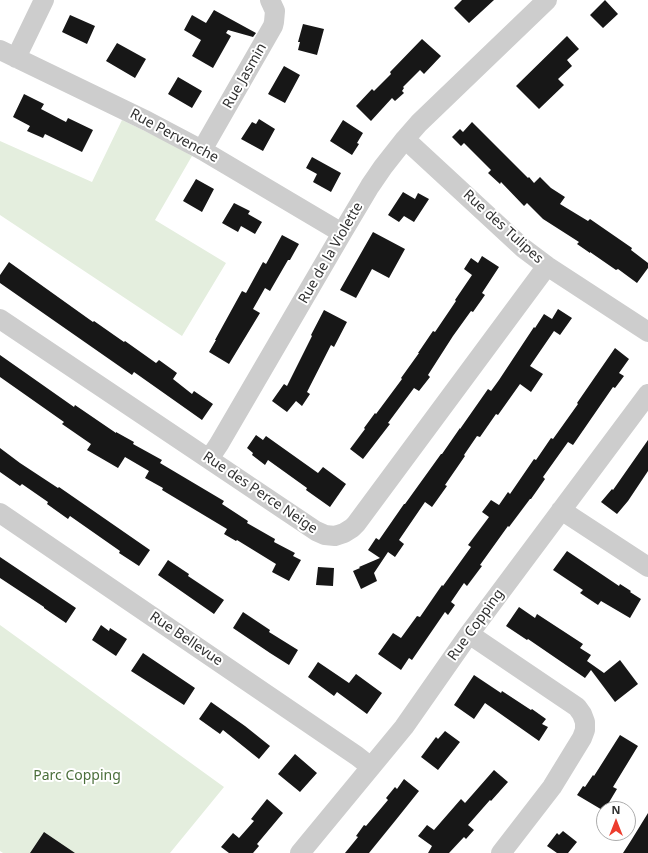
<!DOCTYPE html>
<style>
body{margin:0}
#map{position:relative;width:648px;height:853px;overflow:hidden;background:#fff;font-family:"Noto Sans",sans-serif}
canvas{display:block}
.north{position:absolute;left:596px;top:801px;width:40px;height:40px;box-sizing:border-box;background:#fff;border:1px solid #acacac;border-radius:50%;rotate:0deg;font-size:11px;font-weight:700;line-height:16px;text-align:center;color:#303030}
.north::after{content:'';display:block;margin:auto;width:14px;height:18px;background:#ed3c2d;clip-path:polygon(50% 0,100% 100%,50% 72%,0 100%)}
</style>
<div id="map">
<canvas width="648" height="853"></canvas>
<div class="north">N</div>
</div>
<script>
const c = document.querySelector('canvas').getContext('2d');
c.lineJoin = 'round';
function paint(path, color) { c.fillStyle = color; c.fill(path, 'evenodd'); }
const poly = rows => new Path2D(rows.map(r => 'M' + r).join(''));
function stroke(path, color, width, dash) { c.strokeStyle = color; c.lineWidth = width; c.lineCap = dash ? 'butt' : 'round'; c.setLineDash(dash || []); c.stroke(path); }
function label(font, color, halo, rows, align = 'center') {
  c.font = font + ' "Noto Sans",sans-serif'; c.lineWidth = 4; c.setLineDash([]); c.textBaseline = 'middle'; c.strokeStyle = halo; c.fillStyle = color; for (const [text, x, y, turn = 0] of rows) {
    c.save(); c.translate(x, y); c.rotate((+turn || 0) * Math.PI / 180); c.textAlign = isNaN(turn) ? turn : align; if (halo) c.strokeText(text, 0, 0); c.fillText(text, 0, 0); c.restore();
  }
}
const green = poly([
 [122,120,170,143,192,156,155,220,226,263,182,336,0,215,0,141,92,182],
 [0,625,224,787,170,853,3,853,0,851]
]);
const building = poly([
 [462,0,494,0,469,23,454,8],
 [605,0,618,14,603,28,590,15],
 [214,10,256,33,253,37,228,30,226,33,231,36,213,68,192,56,201,40,184,30,192,15,206,23],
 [70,15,95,26,87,44,62,32],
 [303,24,324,29,317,55,298,50,300,42,298,42],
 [567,36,579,49,567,60,572,66,558,79,564,85,539,109,516,86],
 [422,39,441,56,424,74,420,70,403,87,404,88,402,91,404,93,395,101,392,98,371,121,356,106,372,89,374,91,391,74,390,72],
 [117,43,146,59,135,78,106,61],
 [284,66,300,75,285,103,268,94],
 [178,77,202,91,192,108,168,94],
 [24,94,44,104,41,109,66,122,68,118,93,130,82,152,45,134,43,138,27,131,30,126,13,117],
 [259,119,275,129,263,151,241,139,252,122,256,124],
 [343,120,363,133,357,143,359,144,352,155,330,141],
 [472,122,528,178,529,177,534,183,540,177,551,188,565,197,560,204,588,221,590,219,632,248,631,250,648,263,648,268,637,283,618,269,616,270,590,252,590,253,577,244,579,242,543,219,527,203,524,206,501,182,500,184,488,173,491,170,464,143,461,146,452,137,460,129,463,132],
 [312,157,341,173,331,192,313,182,317,174,306,168],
 [196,179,214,189,202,212,183,201],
 [403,192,415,199,418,193,429,199,414,222,404,216,399,222,388,215],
 [234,203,250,211,248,214,262,222,255,234,241,226,238,232,222,223],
 [373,232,405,249,389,278,372,269,356,298,340,290],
 [282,235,299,244,290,260,288,260,270,291,265,288,253,309,260,313,229,364,209,352,216,340,215,340,242,291,246,293,263,262,266,264],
 [482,256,499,267,482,293,485,295,473,312,471,311,453,336,428,375,430,377,419,391,414,388,388,423,390,424,363,459,350,449,365,429,364,428,375,413,376,414,402,379,401,378,419,353,418,353,433,331,435,332,456,301,455,300,472,275,464,269,471,258,478,263],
 [9,262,93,322,94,321,124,342,125,341,156,363,159,360,177,373,173,379,192,394,194,391,213,404,202,420,134,372,132,375,0,283,0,275],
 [558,309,572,318,560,335,554,331,530,366,543,374,531,392,520,384,498,415,496,414,480,437,477,436,464,455,465,456,445,485,447,486,432,507,425,502,399,540,404,544,395,557,388,552,374,573,377,581,361,589,353,571,360,568,359,567,380,558,368,550,376,538,379,540,404,504,405,504,441,454,442,454,460,428,460,429,488,389,491,391,499,380,534,327,535,328,544,314,552,319],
 [324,310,347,322,334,347,331,345,307,392,310,394,302,406,296,401,287,412,272,401,284,384,287,386,312,336,311,335],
 [615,348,629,359,619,373,624,376,615,388,613,387,573,445,568,442,543,477,545,479,531,499,530,499,509,527,508,526,480,565,482,566,467,586,464,583,451,602,455,605,448,615,445,612,412,660,409,658,401,670,378,654,393,633,401,638,417,616,420,617,442,585,443,586,471,547,468,545,489,517,482,512,491,500,499,505,508,492,510,494,534,459,536,460,551,438,553,439,578,404,577,403],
 [0,355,74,407,75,405,116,433,116,432,134,442,133,444,162,460,160,463,224,501,222,504,248,521,247,523,275,539,274,542,295,553,293,556,301,560,289,581,272,572,276,564,237,540,236,541,224,534,227,529,162,490,163,488,145,478,149,471,125,457,118,468,87,450,91,444,62,424,64,422,0,377],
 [256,435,263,440,266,436,318,473,323,467,346,484,330,507,306,490,307,488,268,460,265,465,252,455,253,453,247,448],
 [648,440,648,471,628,501,617,514,601,502,612,489,613,490],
 [0,448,20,463,58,488,59,487,150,550,139,566,119,553,120,551,70,516,68,519,47,504,48,502,22,484,20,486,0,472],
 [567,551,619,586,620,584,631,591,630,592,641,599,630,618,601,601,598,605,580,593,583,590,553,570],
 [0,557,76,608,66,623,44,608,44,607,0,578],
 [168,560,189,574,188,576,224,600,214,614,158,575],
 [318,567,334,568,333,586,316,585],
 [519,607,535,618,537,614,583,644,580,648,591,655,587,661,604,673,620,660,638,684,615,702,591,670,585,678,528,639,527,640,506,626],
 [243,612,270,630,269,632,298,650,289,665,270,653,233,628],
 [101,625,109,631,110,628,127,639,116,656,92,640],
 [143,653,195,688,184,705,131,671],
 [318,662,349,683,356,674,382,693,367,714,337,692,334,696,308,677],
 [474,675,501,693,502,691,531,710,532,709,546,719,542,724,548,727,539,741,485,703,474,719,454,705],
 [211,702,245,726,270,746,259,759,223,730,220,734,199,719],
 [445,731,460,742,438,770,421,757,436,737,438,739],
 [620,735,638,746,613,787,617,789,605,809,604,809,604,811,577,795,583,786,585,787,593,775,594,776],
 [295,754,317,773,300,792,278,774],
 [494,770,508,782,491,801,490,800,468,825,474,830,466,839,464,837,449,853,428,853,432,846,418,836,427,825,434,830,461,799,465,803],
 [404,779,419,791,395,821,369,853,345,853,358,837,356,836,364,825,366,826,388,800,386,798,395,787,397,789],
 [267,799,283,813,257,844,259,846,253,853,229,853,221,847,233,833,239,838,254,821,251,819],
 [648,813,648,853,623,853,632,839],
 [563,831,577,842,568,853,557,853,547,846,557,833,559,835],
 [44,832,75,853,30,853]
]);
const minor = poly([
 [0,50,147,121,202,150,342,233],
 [16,58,44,0],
 [405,139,523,248,547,266,648,332],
 [202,150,273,26,274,22,275,11,270,0],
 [0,319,316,531,325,535,335,536,344,533,352,528,356,524,547,266],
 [209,459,219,444,342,233,370,186,383,167,405,139,419,123,547,0],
 [561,510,648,567],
 [0,513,357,756,371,767],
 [469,634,574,705,577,707,582,714,585,722,585,730,582,738,552,787,501,853],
 [300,853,404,727,469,634,648,394]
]);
const streetNames = [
 ["Rue Jasmin",245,76,-60],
 ["Rue Pervenche",174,136,28],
 ["Rue des Tulipes",503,227,42],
 ["Rue de la Violette",331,253,-60],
 ["Rue des Perce Neige",260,493,34],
 ["Rue Copping",476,625,-54],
 ["Rue Bellevue",186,639,34]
];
const parkNames = [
 ["Parc Copping",77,776]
];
paint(green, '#e4eede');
paint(building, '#171717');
stroke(minor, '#cdcdcd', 20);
label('14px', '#303030', '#fff', streetNames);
label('14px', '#4b6f3b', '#fff', parkNames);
</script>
